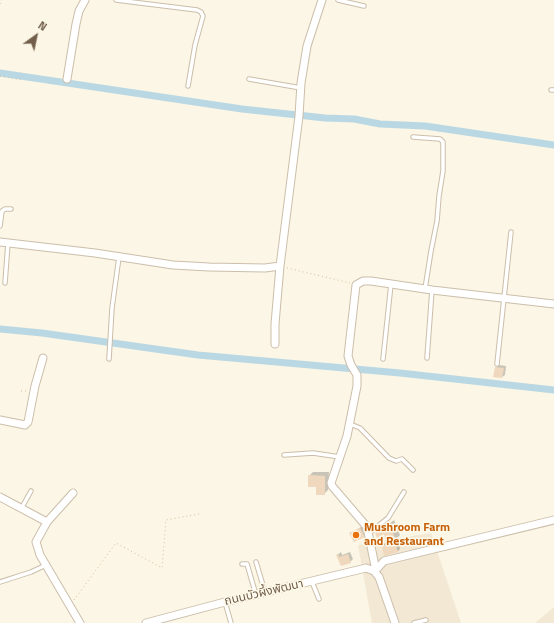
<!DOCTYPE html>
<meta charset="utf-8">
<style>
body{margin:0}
#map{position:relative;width:554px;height:623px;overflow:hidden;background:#fbf6e5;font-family:"Titillium Web",sans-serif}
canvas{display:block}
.north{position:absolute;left:16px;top:16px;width:40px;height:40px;-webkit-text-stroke:3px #fef9ea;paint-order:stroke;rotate:33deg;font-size:11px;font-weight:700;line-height:16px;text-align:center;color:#725f4b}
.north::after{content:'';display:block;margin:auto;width:14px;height:18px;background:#725f4b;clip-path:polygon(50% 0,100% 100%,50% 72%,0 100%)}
</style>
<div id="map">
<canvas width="554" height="623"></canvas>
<div class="north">N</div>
</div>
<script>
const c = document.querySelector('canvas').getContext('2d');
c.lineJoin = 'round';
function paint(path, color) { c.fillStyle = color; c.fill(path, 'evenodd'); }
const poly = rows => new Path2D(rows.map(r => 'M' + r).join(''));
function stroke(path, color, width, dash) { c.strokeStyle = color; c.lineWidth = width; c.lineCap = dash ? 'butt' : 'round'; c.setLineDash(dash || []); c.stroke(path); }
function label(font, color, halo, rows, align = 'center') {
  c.font = font + ' "Titillium Web","Noto Sans Thai",sans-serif'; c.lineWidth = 3; c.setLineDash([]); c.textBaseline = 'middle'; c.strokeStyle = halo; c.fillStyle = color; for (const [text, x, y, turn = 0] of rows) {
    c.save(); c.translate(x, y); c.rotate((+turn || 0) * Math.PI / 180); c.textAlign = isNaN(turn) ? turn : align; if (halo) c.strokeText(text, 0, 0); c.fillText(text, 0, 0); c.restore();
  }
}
const residential = poly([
 [431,533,461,623,372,623,358,545],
 [554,607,554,623,535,623]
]);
const shadow = poly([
 [499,365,506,366,505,375,502,377,496,367],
 [313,472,329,472,328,490,324,494,309,476],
 [394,520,400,535,394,541,398,540,400,549,398,551,383,546,385,543,390,542,385,532,376,534],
 [363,526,367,534,364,536,350,533],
 [341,552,342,555,350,552,353,559,350,562,342,565,337,555]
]);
const canal = poly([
 [0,73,242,109,325,118,354,119,380,124,425,126,554,145],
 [0,329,42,333,198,355,400,373,554,390]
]);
const building = poly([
 [495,367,504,368,502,378,493,377],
 [308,475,325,476,325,495,316,495,316,487,308,487],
 [389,524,396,540,389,543,388,541,386,542,384,534,377,538,375,533],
 [360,528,365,537,354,542,349,533],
 [395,542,398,552,384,556,382,546],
 [338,554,339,557,348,554,351,563,341,566,336,555]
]);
const path = poly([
 [0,4,1,0],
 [0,76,23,80],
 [287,268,350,283],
 [21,391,26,391],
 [74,600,116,543,162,568,166,520,199,514]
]);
const lane = poly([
 [116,0,197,10,201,12,203,16,195,45,188,86],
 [338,0,364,6],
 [249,79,301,88],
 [551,90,554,90],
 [413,137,440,139,443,142,443,171,439,196,437,221,431,251,425,289],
 [0,226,2,211,5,209,11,209],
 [5,283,8,243],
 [427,358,432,290],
 [109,359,112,308,119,257],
 [383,359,391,284],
 [497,364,511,232],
 [350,424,360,428,389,458,396,461,402,459,413,470],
 [284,455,313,453,340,457],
 [21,509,31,491],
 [368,534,388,518,404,492],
 [256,562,265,592],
 [242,564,247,564,256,595],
 [0,582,31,572,46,565],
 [312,582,319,599],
 [225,602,231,623],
 [414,623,426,620]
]);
const street = poly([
 [67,79,76,24,79,11,85,0],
 [0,242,95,253,173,265,209,267,265,268,280,266],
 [275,344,275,324,280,266,299,116,301,83,307,46,322,0],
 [0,420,25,425,28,422,35,386,43,358],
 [73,493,47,522,36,542,40,555,80,623],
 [0,497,47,522],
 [374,571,375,566,367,527,332,486,331,483,347,436,357,386,357,375,351,365,348,356,356,285,363,281,371,281,432,290,554,304],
 [375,571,384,561,554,520],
 [146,623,225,602,366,568,374,571,379,577,395,623]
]);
const markers = [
 [356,535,4,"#e8710a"]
];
const foodNames = [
 ["Mushroom Farm",364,528],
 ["and Restaurant",364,542]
];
const streetNames = [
 ["ถนนบัวผึ้งพัฒนา",264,593,-13]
];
paint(residential, '#f2e8d3');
paint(shadow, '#0003');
stroke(canal, '#bad8e4', 7);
paint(building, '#efd8bd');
stroke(lane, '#ccbeab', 5.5);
stroke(street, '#ccbeab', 9);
stroke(path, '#d4bca1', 1, [1, 3]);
stroke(lane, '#fff', 3.5);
stroke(street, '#fff', 7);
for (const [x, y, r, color] of markers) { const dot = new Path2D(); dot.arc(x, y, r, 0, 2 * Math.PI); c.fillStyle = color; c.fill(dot); stroke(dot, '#fef9ea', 1.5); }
label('bold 12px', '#c56008', '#fef9ea', foodNames, 'left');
label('12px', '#725f4b', '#fef9ea', streetNames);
</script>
